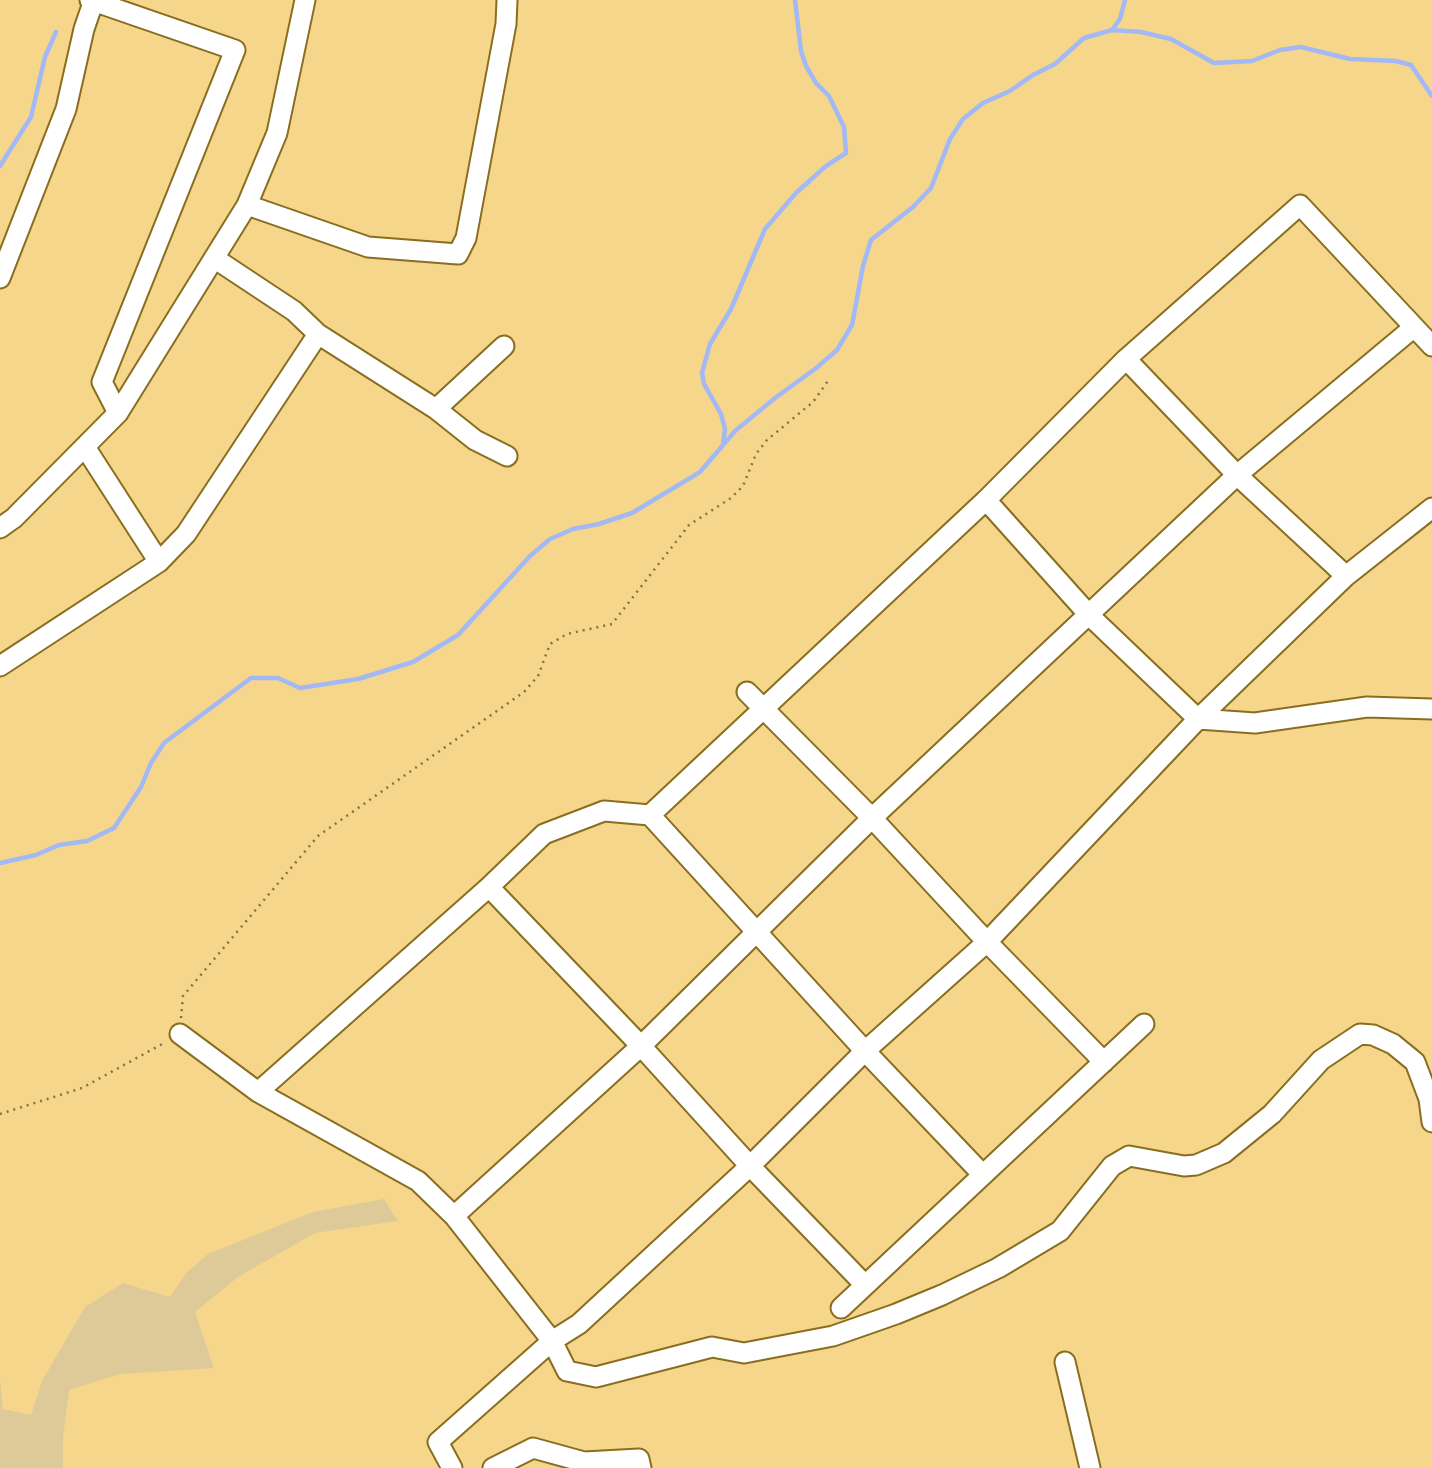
<!DOCTYPE html>
<style>
body{margin:0}
canvas{display:block;background:#f5d68b}
</style>
<canvas width="1432" height="1468"></canvas>
<script>
const c = document.querySelector('canvas').getContext('2d');
c.lineJoin = 'round';
function paint(path, color) { c.fillStyle = color; c.fill(path, 'evenodd'); }
const poly = rows => new Path2D(rows.map(r => 'M' + r).join(''));
function stroke(path, color, width, dash) { c.strokeStyle = color; c.lineWidth = width; c.lineCap = dash ? 'butt' : 'round'; c.setLineDash(dash || []); c.stroke(path); }
const green = poly([
 [384,1199,398,1221,315,1233,238,1277,195,1312,214,1368,120,1374,69,1390,63,1438,63,1468,0,1468,0,1379,3,1409,31,1415,42,1381,85,1307,123,1283,170,1297,187,1272,208,1254,313,1212]
]);
const stream = poly([
 [1112,30,1120,19,1125,0],
 [0,166,31,117,45,57,56,32],
 [723,445,725,429,721,414,704,384,702,373,710,344,731,309,765,229,796,193,826,166,846,153,844,127,829,96,816,83,806,66,801,51,795,0],
 [0,863,36,855,59,845,87,841,114,828,141,787,151,763,164,743,251,678,278,678,300,688,358,679,413,662,458,635,530,556,550,539,573,529,599,524,632,513,700,472,735,431,775,398,815,369,837,350,852,325,863,266,871,240,913,207,931,188,950,139,963,119,983,103,1010,91,1033,75,1055,64,1084,38,1112,30,1141,32,1171,39,1214,63,1252,61,1280,50,1301,47,1350,59,1396,61,1411,65,1432,96]
]);
const path = poly([
 [181,1018,183,996,318,836,524,692,538,676,550,644,567,634,612,624,689,525,731,498,743,486,756,454,767,440,813,402,830,378],
 [0,1114,82,1088,164,1043]
]);
const minor = poly([
 [90,0,235,50,102,382,118,413],
 [247,205,368,247,458,254,466,238,506,24,507,0],
 [214,258,294,311,318,334,436,409,475,440,507,456],
 [0,278,66,109,84,29,94,0],
 [1126,359,1237,475,1346,576],
 [436,409,504,346],
 [85,447,159,562],
 [986,500,1090,616,1198,719,1255,723,1367,707,1432,709],
 [0,528,14,518,118,413,247,205,277,133,305,0],
 [0,666,159,562,186,534,318,334],
 [747,692,872,818,987,942,1104,1062],
 [650,815,986,500,1126,359,1300,205,1432,346],
 [489,887,544,834,604,811,650,815,865,1051,983,1175],
 [180,1034,258,1092,418,1181,454,1216,552,1341,567,1371,596,1377,712,1347,744,1353,833,1336,896,1314,942,1295,998,1268,1060,1231,1112,1166,1129,1156,1184,1166,1196,1165,1224,1153,1272,1114,1321,1060,1360,1034,1373,1035,1393,1044,1415,1062,1429,1099,1432,1122],
 [258,1092,489,887,641,1046,750,1166,865,1285],
 [454,1216,641,1046,872,818,1237,475,1413,328],
 [841,1308,1144,1024],
 [1065,1362,1090,1468],
 [452,1468,438,1442,552,1341,579,1324,750,1166,865,1051,987,942,1198,719,1346,576,1432,508],
 [493,1468,533,1448,584,1462,639,1459,641,1468]
]);
paint(green, '#deca99');
stroke(stream, '#a2b9f5', 4.5);
stroke(minor, '#8a6e20', 23);
stroke(path, '#877241', 2.5, [2, 5]);
stroke(minor, '#fff', 19);
</script>
